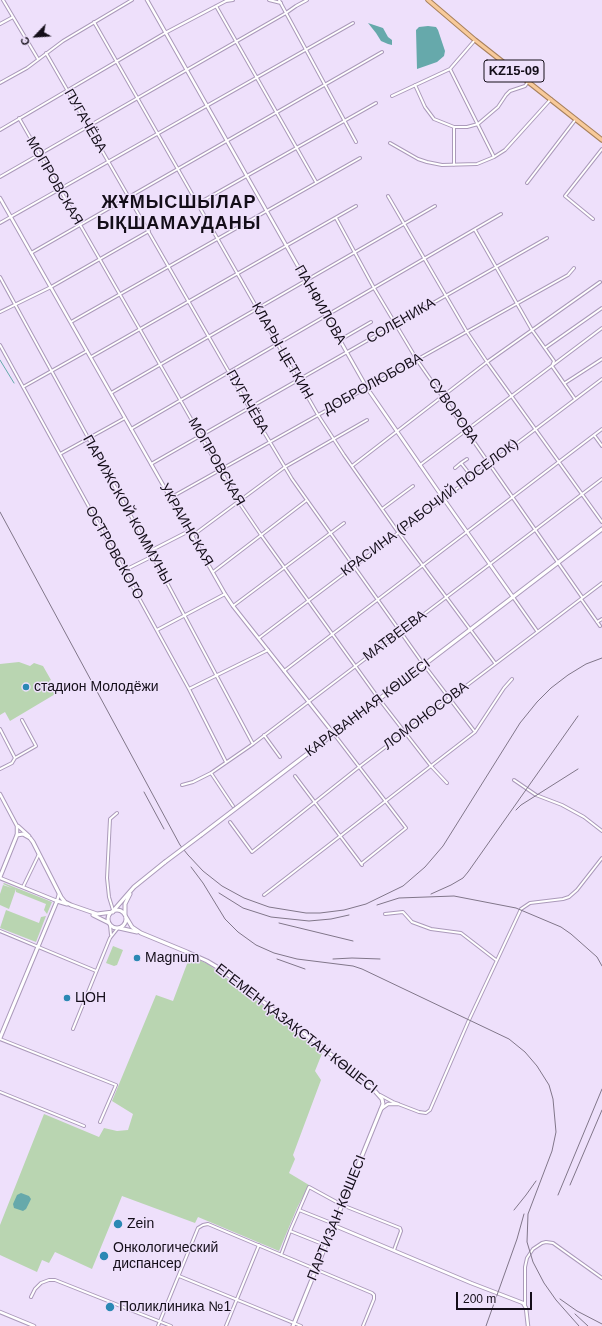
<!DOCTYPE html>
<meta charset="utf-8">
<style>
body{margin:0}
#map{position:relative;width:602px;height:1326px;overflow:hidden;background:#eee0fb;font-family:Arial,sans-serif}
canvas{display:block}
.north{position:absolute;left:16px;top:16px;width:40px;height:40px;-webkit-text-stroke:3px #eee0fb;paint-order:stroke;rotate:245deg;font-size:11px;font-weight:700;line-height:16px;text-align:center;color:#140e19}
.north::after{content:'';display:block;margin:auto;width:14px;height:18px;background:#140e19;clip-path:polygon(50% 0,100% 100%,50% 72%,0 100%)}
.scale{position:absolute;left:456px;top:1292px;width:76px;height:18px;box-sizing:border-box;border:2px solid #140e19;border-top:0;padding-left:5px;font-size:12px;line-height:14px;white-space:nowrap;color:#140e19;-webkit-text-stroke:3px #eee0fb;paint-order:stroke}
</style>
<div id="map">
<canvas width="602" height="1326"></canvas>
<div class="north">С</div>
<div class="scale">200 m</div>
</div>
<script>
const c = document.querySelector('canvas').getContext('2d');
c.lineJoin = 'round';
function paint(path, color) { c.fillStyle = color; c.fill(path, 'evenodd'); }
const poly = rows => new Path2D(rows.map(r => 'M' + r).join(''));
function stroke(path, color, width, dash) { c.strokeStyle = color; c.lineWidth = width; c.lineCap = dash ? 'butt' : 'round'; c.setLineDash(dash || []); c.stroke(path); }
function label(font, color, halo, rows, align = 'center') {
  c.font = font + ' Arial,sans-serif'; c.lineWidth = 3; c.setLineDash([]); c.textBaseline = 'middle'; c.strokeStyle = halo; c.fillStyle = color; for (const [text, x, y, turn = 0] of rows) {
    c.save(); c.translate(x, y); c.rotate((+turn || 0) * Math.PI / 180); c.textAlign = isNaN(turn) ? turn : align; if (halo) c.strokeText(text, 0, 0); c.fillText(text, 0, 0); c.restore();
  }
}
const green = poly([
 [19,662,30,666,34,663,43,666,51,680,49,681,57,693,10,721,5,712,0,715,0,664],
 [4,883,52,902,47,914,44,910,46,904,16,892,16,889,9,909,0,905,0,894,3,885,12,888,3,884],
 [6,910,39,923,41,917,46,916,36,942,0,928],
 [113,946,123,950,117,965,114,966,106,963],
 [190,956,208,964,323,1051,315,1071,321,1080,293,1155,295,1159,289,1173,309,1185,297,1208,279,1251,198,1217,195,1223,122,1196,92,1269,55,1252,49,1263,42,1260,37,1272,0,1255,0,1225,44,1114,99,1137,104,1128,117,1131,128,1130,133,1114,112,1101,156,995,173,1001]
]);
const water = poly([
 [368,23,383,28,388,37,392,40,392,45,388,44,381,41,376,33],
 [428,26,436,27,438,30,445,51,444,56,437,62,417,69,416,30,419,27],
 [21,1193,29,1196,31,1199,26,1209,23,1211,14,1208,13,1204,17,1195]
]);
const stream = poly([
 [0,360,14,383]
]);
const minor = poly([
 [3,0,38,59],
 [269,0,281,3],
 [279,0,356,142],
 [216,6,316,182],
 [94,22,318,415,344,455,398,532,495,663],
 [0,24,13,17],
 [46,53,249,407,292,479,424,665,475,732],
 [450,69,494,157],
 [0,83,27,68,63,41,132,0],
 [415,85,425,107,434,119,454,127,467,127,478,124,498,107,506,95,510,91,525,86,528,82],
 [392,96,450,69,475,40],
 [19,118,238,501,261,535,379,699,431,766,447,783],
 [0,130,165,33,226,1,233,0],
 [390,143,418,159,427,162,442,165,477,164,494,157,505,150,551,99],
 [454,165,454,127],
 [0,177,286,13,296,6,307,0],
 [527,183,576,119],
 [388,196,467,332,487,362,602,522],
 [197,204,376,103],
 [336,218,374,288,417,360,582,597],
 [593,219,565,196,602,149],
 [0,223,353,23],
 [475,230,532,330,554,361,552,366,575,399],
 [31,253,382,52],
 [0,277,149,549,253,744],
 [0,312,51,287,149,231],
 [71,322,360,158],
 [340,340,371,322],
 [0,345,189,689,226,762],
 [545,348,602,308],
 [91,357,356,206],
 [565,383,602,359],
 [23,387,87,351],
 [111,393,435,206],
 [131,429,501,214],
 [594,435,602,446],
 [60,454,125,418],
 [461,463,467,459],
 [151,464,547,238],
 [420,465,602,328],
 [352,466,487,362,600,282],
 [455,468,461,463,472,477],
 [170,498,568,275,574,268],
 [382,509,413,486],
 [192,536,285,467,367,420],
 [150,551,189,531],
 [123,571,153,556],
 [213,572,307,500],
 [513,597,537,631],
 [581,599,600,626],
 [233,606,344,523],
 [597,622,602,619],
 [157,630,225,594],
 [259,638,602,379],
 [284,671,602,429],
 [189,689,268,650],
 [0,729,15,758],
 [334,734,406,828,361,864],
 [264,735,280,757],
 [0,769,12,763,15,758,36,746,22,720],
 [211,773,233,806],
 [295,776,362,865],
 [514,780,536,795,562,805,584,817,602,831],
 [182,785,193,782,211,773,253,744,602,479],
 [230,822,252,852,359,767,602,583],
 [23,887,39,854],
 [264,895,475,732,504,688,512,679],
 [113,910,109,897,107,878,110,819,117,813],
 [385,914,403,912,412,922,431,929,461,933,496,960],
 [110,925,111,935],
 [0,931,96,971],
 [73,1029,110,938,118,928],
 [0,1039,116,1085,100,1122],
 [0,1092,84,1126],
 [380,1095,393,1102,419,1112,426,1113,430,1110,469,1020,521,909,530,903,563,899,569,897,577,890,602,858],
 [299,1210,334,1224],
 [290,1231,325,1245],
 [281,1255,290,1231,309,1187,342,1205,400,1228,401,1231,394,1250],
 [179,1276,301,1326],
 [31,1297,35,1289,41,1283,49,1280,55,1280,171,1326],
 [525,1305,525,1267,527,1258,533,1249,542,1243,546,1242,553,1243,602,1278],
 [158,1326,198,1228,203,1225,208,1224,372,1293,374,1295,374,1299,363,1326],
 [226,1326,259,1245]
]);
const tertiary = poly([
 [147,0,367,388,443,498,513,597],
 [0,198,225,594,233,606,334,734],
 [0,794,17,826,17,835],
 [18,826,29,836],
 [0,878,57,901,59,894],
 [381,1109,388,1104,398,1104],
 [333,1225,471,1283,523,1303,526,1308,528,1326],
 [0,1312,34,1326]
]);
const secondary = poly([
 [201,835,602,529],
 [0,877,17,835,23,834,30,838,33,842,61,897,65,902,71,905],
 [57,901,67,904],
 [71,905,97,914,113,912],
 '108 919a9 9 0 1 1 18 0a9 9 0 1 1-18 0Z',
 [113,911,134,887,165,862],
 [93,915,109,923],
 [125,915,125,904,130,894],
 [126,917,132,927,141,933,187,952,207,961,222,970,333,1056,374,1090,382,1099,383,1104,381,1109,293,1326],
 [119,928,137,932],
 [0,1038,57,901]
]);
const trunk = poly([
 [428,0,475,40,602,140]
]);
const rail = poly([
 [0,512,180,845,188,855,203,871,222,886,244,898,269,907,306,913,320,913,344,910,366,904,403,886,425,867,443,846,520,723,537,702,551,688,568,675,586,664,602,658],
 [144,792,164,829],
 [516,810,521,805,578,769],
 [191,867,203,883,225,919,238,932,256,945,274,953,297,959,353,966,362,969,509,1039,525,1052,537,1066,549,1085,553,1099,556,1132,552,1151,528,1214,527,1242,533,1262,544,1283,556,1300,579,1326],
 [219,893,243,908,271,917,309,921,331,919,349,915],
 [431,894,451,885,463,878,468,872,578,716],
 [377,905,399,898,454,896,516,908,561,927,571,934,597,957,602,966],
 [279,923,353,941],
 [277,959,305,969],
 [333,959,352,958,380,959],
 [570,1185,602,1110],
 [558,1195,602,1089],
 [514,1210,526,1195,536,1181],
 [560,1299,577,1311,602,1324],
 [575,1314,588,1326],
 [486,1326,517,1239,524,1214]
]);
const secondaryBridge = poly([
 [165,862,201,835]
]);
const markers = [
 [26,687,4,"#2b88b4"],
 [137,958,4,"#2b88b4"],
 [67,998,4,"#2b88b4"],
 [118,1224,5,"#2b88b4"],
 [104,1256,5,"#2b88b4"],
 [110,1307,5,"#2b88b4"]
];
const shields = [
 [514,71,60]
];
const shieldNames = [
 ["KZ15-09",514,71]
];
const streetNames = [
 ["ПУГАЧЁВА",85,121,60],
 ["МОПРОВСКАЯ",54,181,60],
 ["ПАНФИЛОВА",320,305,60],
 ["СОЛЕНИКА",401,321,-30],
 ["КЛАРЫ ЦЕТКИН",282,351,60],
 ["ДОБРОЛЮБОВА",373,384,-29],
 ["ПУГАЧЁВА",247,402,60],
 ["СУВОРОВА",453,411,55],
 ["МОПРОВСКАЯ",216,462,60],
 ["КРАСИНА (РАБОЧИЙ ПОСЕЛОК)",430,508,-37],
 ["ПАРИЖСКОЙ КОММУНЫ",127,510,61],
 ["УКРАИНСКАЯ",186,525,60],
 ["ОСТРОВСКОГО",114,553,61],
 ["МАТВЕЕВА",395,636,-37],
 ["КАРАВАННАЯ КӨШЕСІ",368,708,-37],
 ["ЛОМОНОСОВА",426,716,-37],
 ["ЕГЕМЕН ҚАЗАҚСТАН КӨШЕСІ",296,1029,38],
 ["ПАРТИЗАН КӨШЕСІ",337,1218,-68]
];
const poiNames = [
 ["стадион Молодёжи",34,687],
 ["Magnum",145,958],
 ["ЦОН",75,998],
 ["Zein",127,1224],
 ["Онкологический",113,1248],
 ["диспансер",113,1264],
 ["Поликлиника №1",119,1307]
];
const districtNames = [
 ["ЖҰМЫСШЫЛАР",179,203],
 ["ЫҚШАМАУДАНЫ",179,224]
];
paint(green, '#b9d5b1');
paint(water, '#66a9ab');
stroke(stream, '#66a9ab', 1);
stroke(minor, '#ab9aba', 4);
stroke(tertiary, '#ab9aba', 4.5);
stroke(secondary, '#ab9aba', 5);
stroke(trunk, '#a8805c', 5.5);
stroke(minor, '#fff', 2);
stroke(tertiary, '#fff', 2.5);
stroke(secondary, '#fff', 3);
stroke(trunk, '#f8ca9a', 3.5);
stroke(rail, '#807689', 1);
stroke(secondaryBridge, '#ab9aba', 5, []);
stroke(secondaryBridge, '#fff', 3);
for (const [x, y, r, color] of markers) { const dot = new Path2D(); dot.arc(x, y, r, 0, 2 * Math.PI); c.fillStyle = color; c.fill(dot); stroke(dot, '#eee0fb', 1.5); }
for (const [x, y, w] of shields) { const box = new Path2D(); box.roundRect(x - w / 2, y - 11, w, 22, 3); c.fillStyle = '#eee0fb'; c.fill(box); stroke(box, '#140e19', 1); }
label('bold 13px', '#140e19', null, shieldNames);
label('14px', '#140e19', '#eee0fb', streetNames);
label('14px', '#140e19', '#eee0fb', poiNames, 'left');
c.letterSpacing = '1px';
label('bold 18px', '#140e19', '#eee0fb', districtNames);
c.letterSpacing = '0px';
</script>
